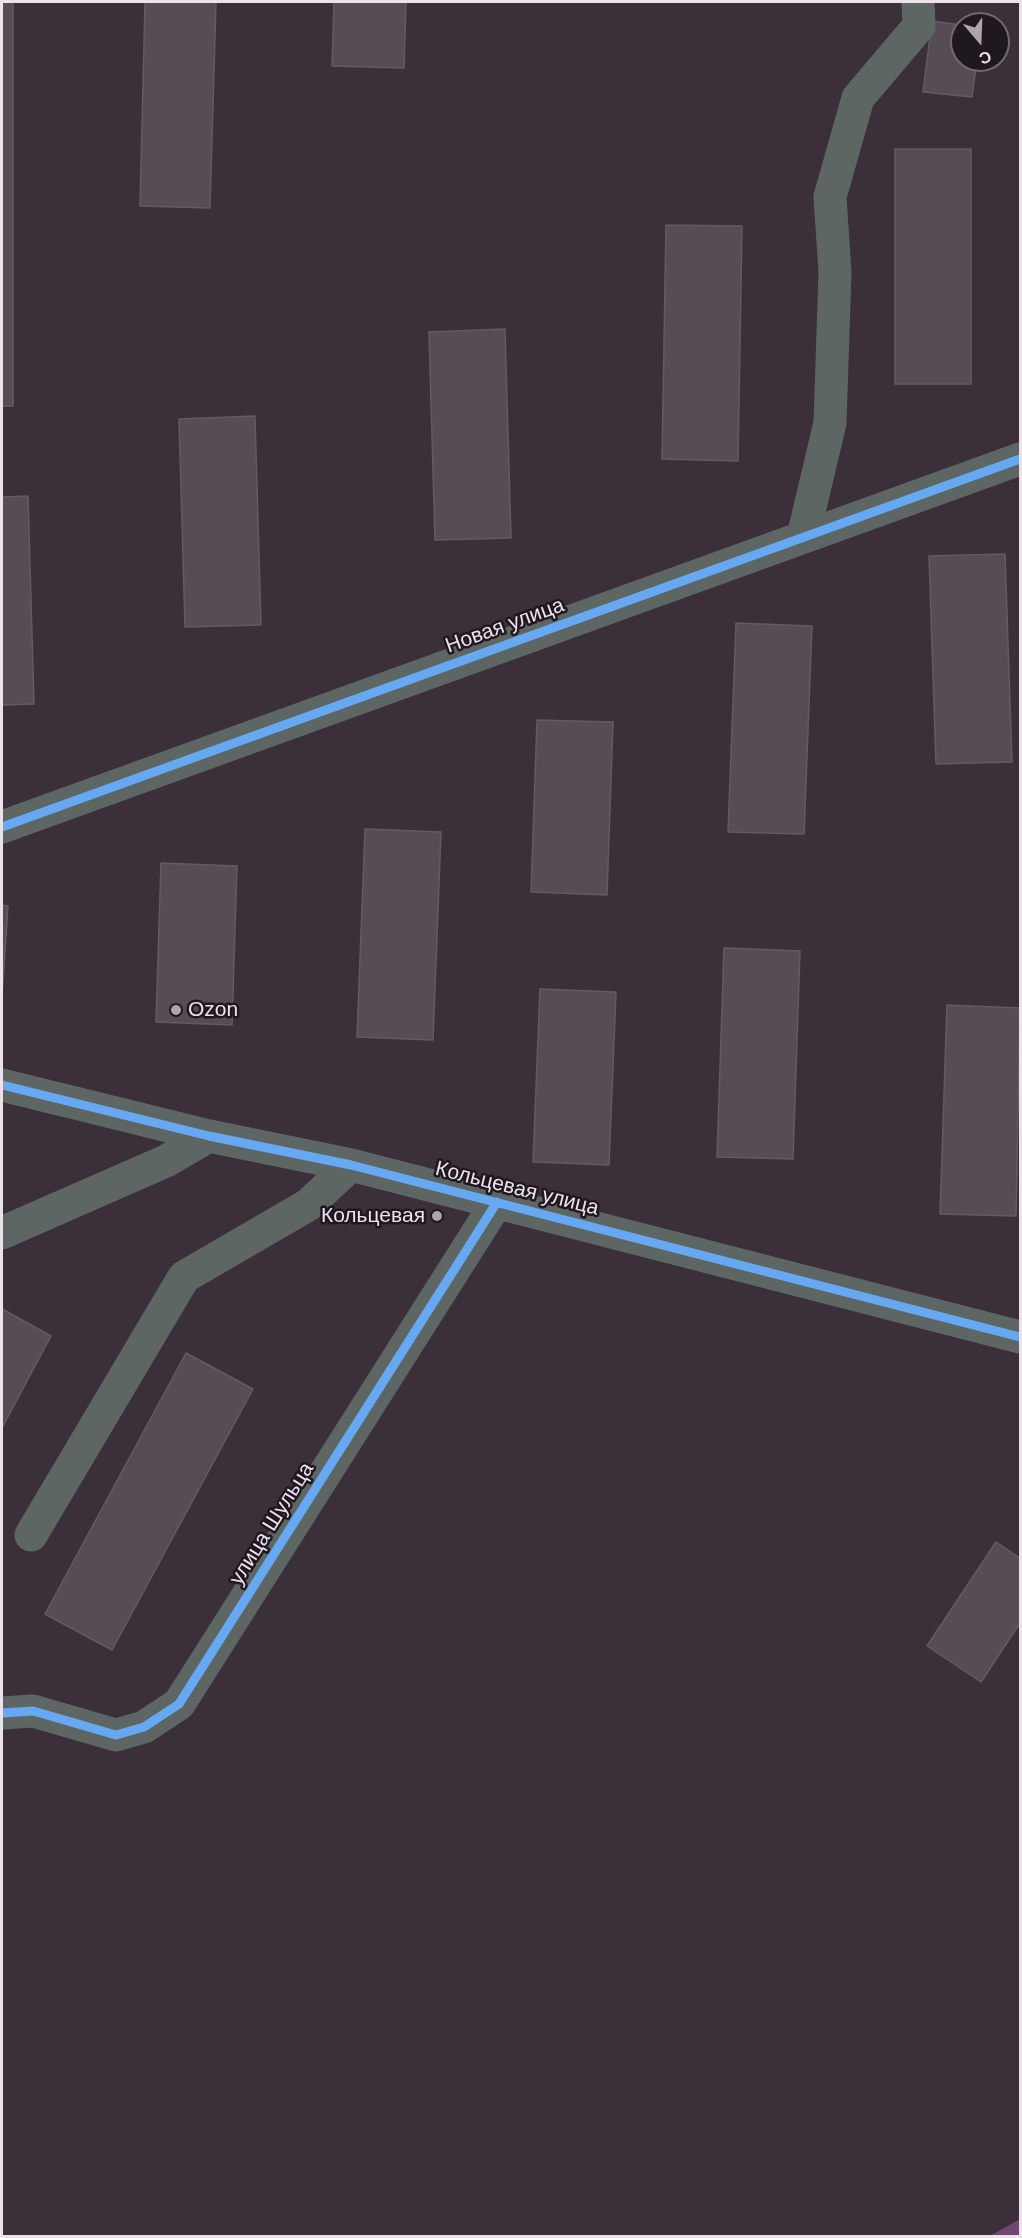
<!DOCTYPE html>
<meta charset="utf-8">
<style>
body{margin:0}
#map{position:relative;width:1022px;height:2238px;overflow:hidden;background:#3b303a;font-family:Helvetica,sans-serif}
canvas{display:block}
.frame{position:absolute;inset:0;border:3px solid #ede1ec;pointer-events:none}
.north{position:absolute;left:950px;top:12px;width:60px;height:60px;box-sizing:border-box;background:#201820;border:2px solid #726872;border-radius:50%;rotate:161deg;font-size:16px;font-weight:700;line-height:24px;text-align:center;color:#ede1ec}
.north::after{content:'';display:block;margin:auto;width:21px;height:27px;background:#afa3ae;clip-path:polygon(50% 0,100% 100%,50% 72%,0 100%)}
</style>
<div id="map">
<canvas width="1022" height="2238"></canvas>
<div class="frame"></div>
<div class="north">С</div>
</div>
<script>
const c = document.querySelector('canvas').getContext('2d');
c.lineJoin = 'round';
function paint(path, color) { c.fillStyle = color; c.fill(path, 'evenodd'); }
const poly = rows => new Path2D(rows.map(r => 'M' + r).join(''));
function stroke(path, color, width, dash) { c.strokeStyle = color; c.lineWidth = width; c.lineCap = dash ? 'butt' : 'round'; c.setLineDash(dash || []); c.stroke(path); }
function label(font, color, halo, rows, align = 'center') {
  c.font = font + ' Helvetica,sans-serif'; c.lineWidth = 5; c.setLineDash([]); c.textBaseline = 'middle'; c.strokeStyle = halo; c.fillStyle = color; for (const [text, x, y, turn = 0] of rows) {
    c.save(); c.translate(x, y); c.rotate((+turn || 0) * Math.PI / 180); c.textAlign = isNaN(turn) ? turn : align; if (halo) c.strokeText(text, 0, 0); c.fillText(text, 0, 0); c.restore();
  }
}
const forest = poly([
 [1020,2219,1020,2236,990,2236]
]);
const building = poly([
 [2,2,13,2,13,406,2,406,2,2],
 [145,2,216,2,210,208,140,206,145,2],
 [334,2,406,2,404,68,332,66,334,2],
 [932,21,962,25,962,60,977,60,972,97,923,92,932,21],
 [895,149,971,149,971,384,895,384,895,149],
 [666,225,742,226,738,461,662,459,666,225],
 [505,329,511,538,435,540,429,332,505,329],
 [255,416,261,625,185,627,179,419,255,416],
 [28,496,34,704,2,705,2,497,28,496],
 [1005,554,1012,762,936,764,929,556,1005,554],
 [736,623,812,626,804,834,728,832,736,623],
 [537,720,613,722,607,895,531,892,537,720],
 [365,829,441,832,433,1040,357,1037,365,829],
 [161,863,237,866,232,1025,156,1022,161,863],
 [2,905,8,906,2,996,2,905],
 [724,948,800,951,793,1159,717,1157,724,948],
 [540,989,616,992,609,1165,533,1162,540,989],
 [947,1005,1020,1008,1016,1216,940,1214,947,1005],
 [2,1309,51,1336,2,1428,2,1309],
 [186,1353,253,1389,112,1650,45,1614,186,1353],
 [996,1542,1020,1558,1020,1623,981,1682,927,1646,996,1542]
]);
const minor = poly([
 [803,537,830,423,835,272,830,197,858,98,919,26,918,2],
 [2,827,1020,459],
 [2,1085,209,1136,351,1165,1020,1337],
 [2,1233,166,1161,209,1136],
 [31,1535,184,1277,308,1205,351,1165],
 [2,1713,33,1711,116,1735,144,1727,179,1704,497,1202]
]);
const cycleway = poly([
 [2,827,1020,459],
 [2,1085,209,1136,351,1165,1020,1337],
 [2,1713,33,1711,116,1735,144,1727,179,1704,497,1202]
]);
const markers = [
 [176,1010,6,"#afa3ae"],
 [437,1216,6,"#afa3ae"]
];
const streetNames = [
 ["Новая улица",505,626,-20],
 ["Кольцевая улица",517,1189,14],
 ["улица Шульца",272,1524,-58]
];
const poiNames = [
 ["Ozon",188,1010],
 ["Кольцевая",425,1216,"right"]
];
paint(forest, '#714670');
paint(building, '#554c54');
stroke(building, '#645a63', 1.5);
stroke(minor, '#5e6664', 33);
stroke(cycleway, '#66a8f1', 9);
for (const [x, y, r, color] of markers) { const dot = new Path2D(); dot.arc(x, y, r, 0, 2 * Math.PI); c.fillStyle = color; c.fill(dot); stroke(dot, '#201820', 2); }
label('21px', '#ede1ec', '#201820', streetNames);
label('21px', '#ede1ec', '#201820', poiNames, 'left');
</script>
